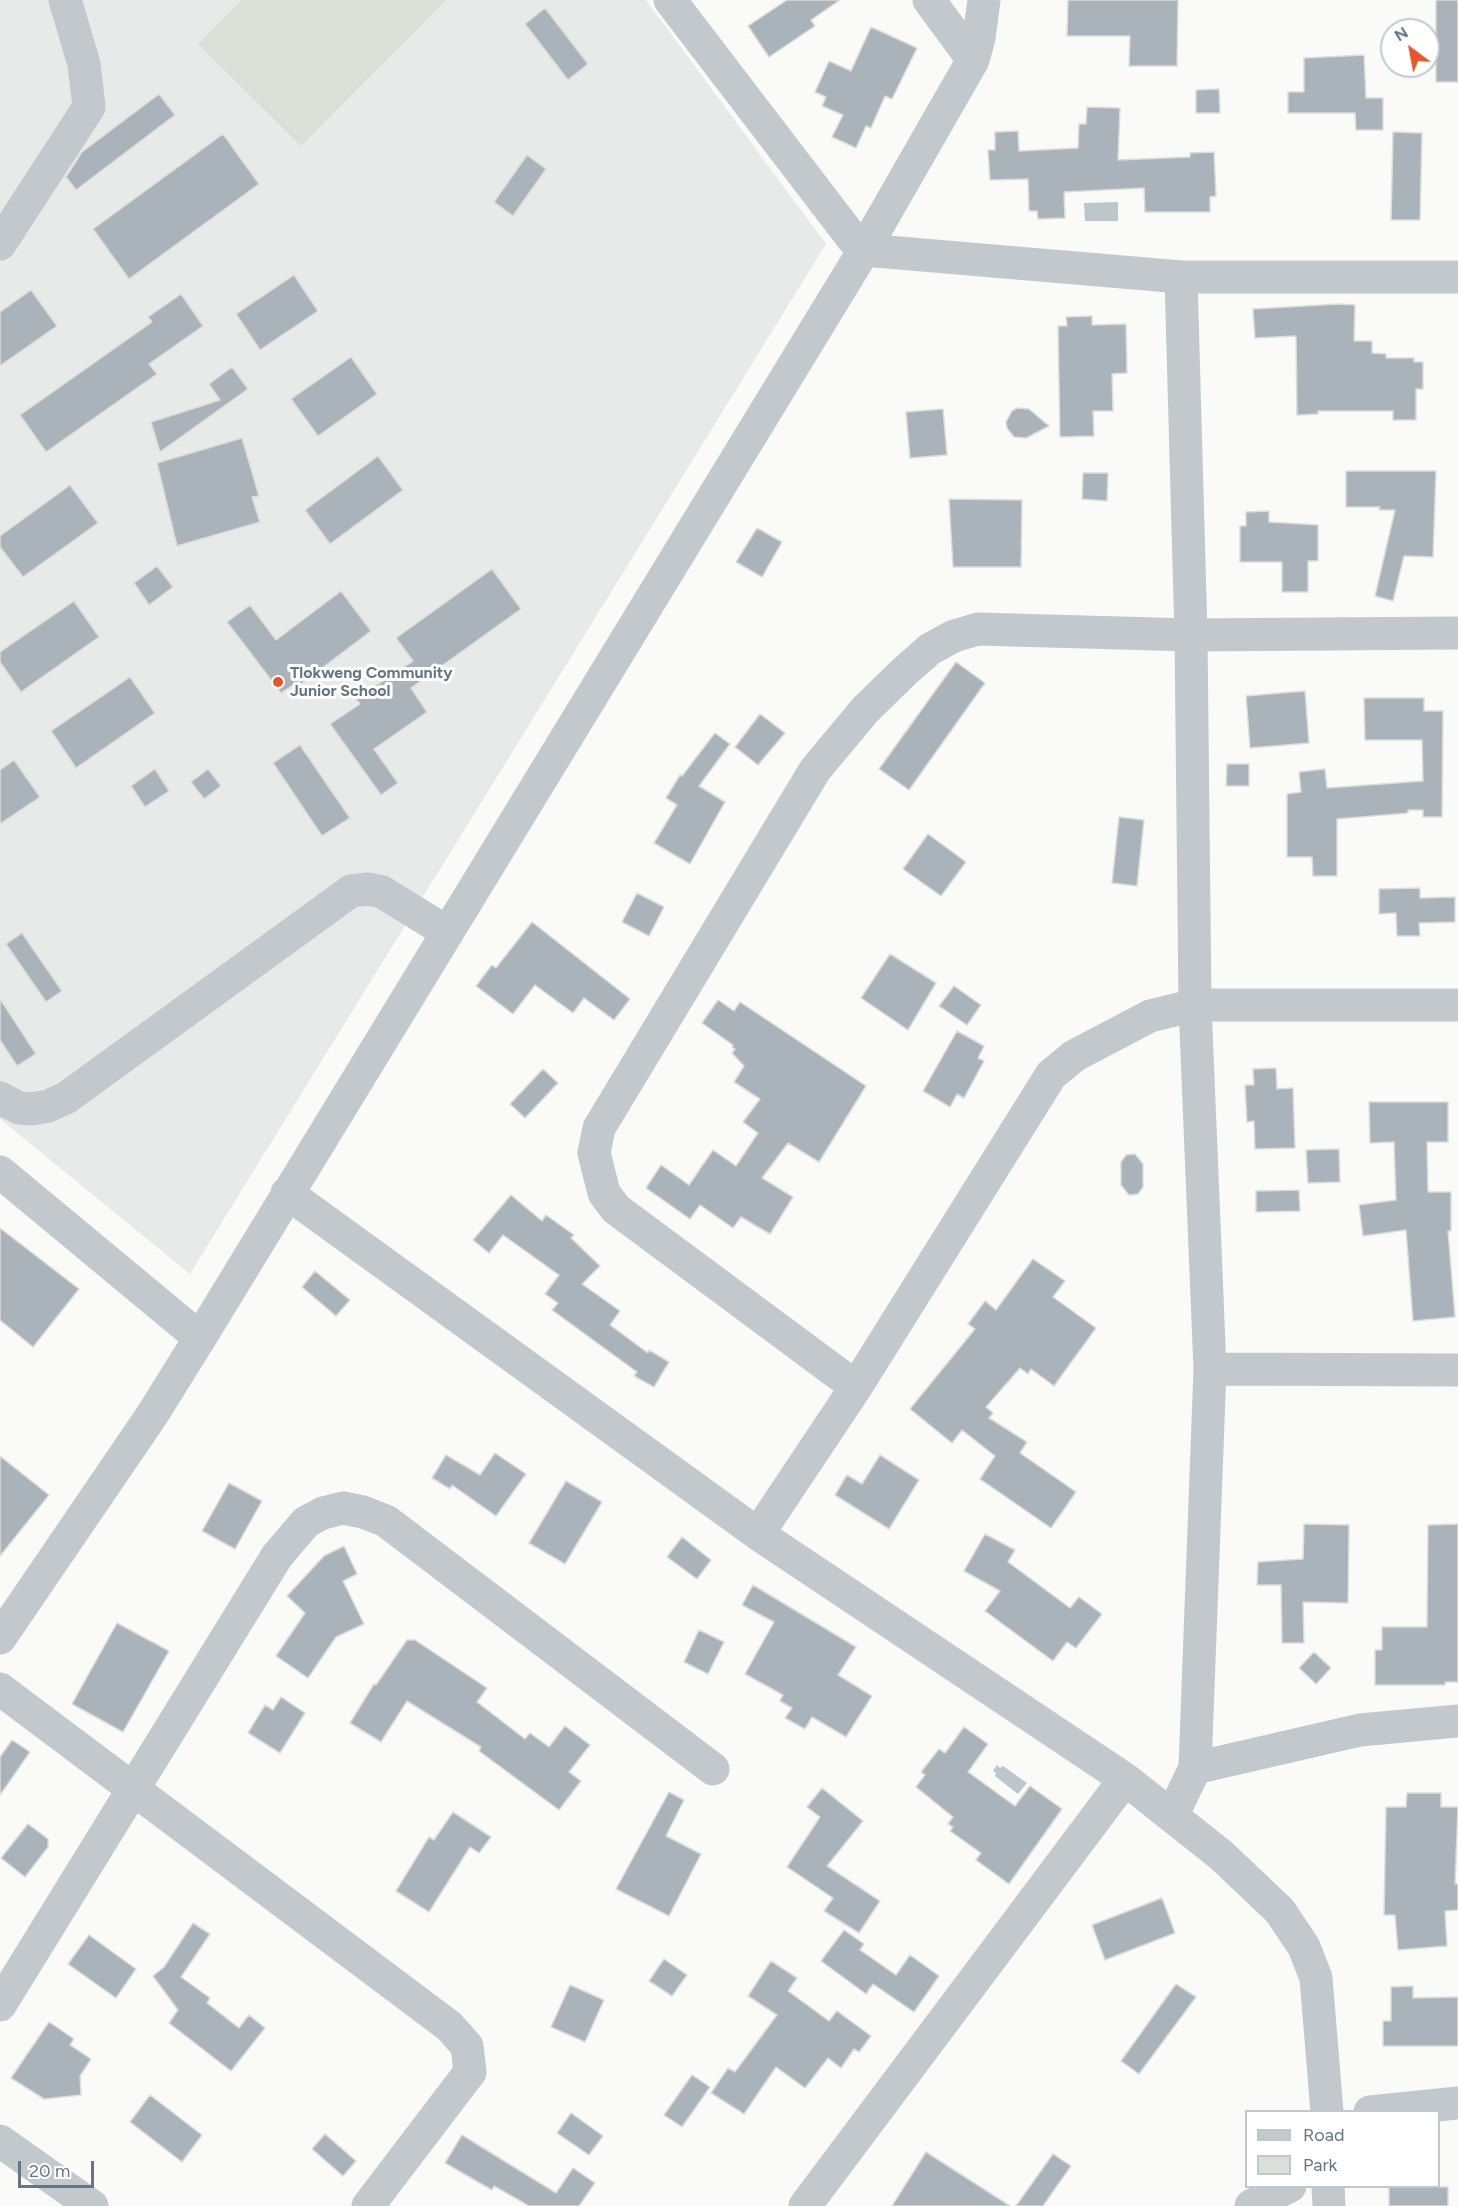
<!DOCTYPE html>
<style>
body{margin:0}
#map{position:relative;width:1458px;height:2206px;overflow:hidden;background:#fafaf8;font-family:Figtree,sans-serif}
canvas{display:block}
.legend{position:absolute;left:1245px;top:2110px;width:195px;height:78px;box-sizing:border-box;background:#fff;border:2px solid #c1c8cd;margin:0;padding:8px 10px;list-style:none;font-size:18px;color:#657683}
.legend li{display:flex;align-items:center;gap:12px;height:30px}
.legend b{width:30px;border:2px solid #c1c8cd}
.north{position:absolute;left:1380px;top:18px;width:60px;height:60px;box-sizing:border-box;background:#fff;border:2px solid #c1c8cd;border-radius:50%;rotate:328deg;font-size:16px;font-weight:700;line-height:24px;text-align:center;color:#657683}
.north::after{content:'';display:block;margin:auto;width:21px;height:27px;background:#e4572e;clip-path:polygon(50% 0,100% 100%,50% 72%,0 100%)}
.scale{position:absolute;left:18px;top:2161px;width:76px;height:27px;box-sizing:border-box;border:3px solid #657683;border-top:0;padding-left:8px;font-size:18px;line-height:21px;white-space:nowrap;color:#657683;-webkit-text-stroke:4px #fff;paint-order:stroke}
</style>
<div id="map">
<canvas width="1458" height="2206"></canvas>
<ul class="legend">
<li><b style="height:8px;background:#c3c8cc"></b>Road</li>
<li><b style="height:16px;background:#dadfd7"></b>Park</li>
</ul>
<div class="north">N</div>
<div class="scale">20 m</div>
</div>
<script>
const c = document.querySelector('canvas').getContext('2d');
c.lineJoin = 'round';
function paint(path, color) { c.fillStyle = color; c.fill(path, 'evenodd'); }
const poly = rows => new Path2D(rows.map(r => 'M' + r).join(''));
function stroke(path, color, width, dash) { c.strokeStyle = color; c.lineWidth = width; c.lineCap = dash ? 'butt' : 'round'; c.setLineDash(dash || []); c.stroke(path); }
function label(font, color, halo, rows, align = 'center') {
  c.font = font + ' Figtree,sans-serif'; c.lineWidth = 6; c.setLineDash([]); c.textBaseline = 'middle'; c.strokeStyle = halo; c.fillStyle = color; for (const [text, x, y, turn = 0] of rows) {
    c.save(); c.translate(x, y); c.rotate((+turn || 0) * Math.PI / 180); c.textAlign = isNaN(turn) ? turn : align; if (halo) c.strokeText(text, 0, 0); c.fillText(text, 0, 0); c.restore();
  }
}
const built = poly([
 [0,0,646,0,826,244,190,1274,0,1119]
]);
const green = poly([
 [242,0,446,0,301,146,198,44]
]);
const water = poly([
 [1118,202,1118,221,1085,221,1084,203],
 [997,1765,1000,1768,1003,1766,1027,1783,1018,1794,995,1776,996,1773,993,1771]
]);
const building = poly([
 [787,0,840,0,811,20,815,26,769,57,748,26,787,0],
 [1068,0,1178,0,1177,66,1129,66,1130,36,1067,36,1068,0],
 [1436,0,1458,0,1458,82,1436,82,1436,0],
 [545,8,588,64,568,80,525,24,545,8],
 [871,27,917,48,892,99,885,96,871,128,866,126,856,148,832,137,843,115,822,106,826,97,815,92,829,61,851,71,871,27],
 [1364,55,1366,98,1383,98,1383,130,1356,130,1355,113,1288,113,1288,92,1304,92,1304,58,1364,55],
 [1219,89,1220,113,1196,113,1196,90,1219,89],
 [159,94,175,115,76,190,66,177,82,152,159,94],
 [1087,107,1120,108,1118,160,1190,157,1190,153,1214,152,1216,196,1210,197,1210,212,1145,212,1144,188,1064,192,1065,218,1038,219,1037,211,1029,211,1028,179,990,180,988,150,995,150,995,132,1018,131,1019,151,1078,148,1079,124,1086,124,1087,107],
 [1393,132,1422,133,1420,220,1391,220,1393,132],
 [223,134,259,184,129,279,93,229,223,134],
 [527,155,546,169,513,216,494,202,527,155],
 [294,275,318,311,260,350,236,314,294,275],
 [31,290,57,326,0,366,0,312,31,290],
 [181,294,203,326,149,364,157,374,46,452,20,415,152,322,148,317,181,294],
 [1339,304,1355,305,1354,341,1372,341,1372,353,1386,354,1386,358,1414,358,1414,362,1423,362,1423,389,1416,389,1416,420,1393,420,1393,411,1318,411,1318,414,1297,415,1296,336,1255,338,1253,309,1339,304],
 [1092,316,1092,325,1126,324,1127,373,1112,374,1113,411,1093,411,1094,436,1060,437,1058,326,1067,326,1066,317,1092,316],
 [351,357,377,394,318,436,291,399,351,357],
 [232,367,248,389,160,452,151,422,220,400,209,384,232,367],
 [1017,408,1029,409,1049,426,1026,438,1014,437,1007,428,1006,422,1012,411,1017,408],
 [943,409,947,455,910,458,906,412,943,409],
 [242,438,259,496,252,497,260,522,177,546,157,463,242,438],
 [378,456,403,490,330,544,305,510,378,456],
 [1346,471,1436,471,1433,557,1404,556,1393,601,1375,596,1395,510,1379,510,1380,507,1346,507,1346,471],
 [1083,473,1108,473,1107,501,1082,499,1083,473],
 [70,485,98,523,23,577,0,547,0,536,70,485],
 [949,499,1022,500,1021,567,953,567,949,499],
 [1269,511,1269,522,1318,525,1318,561,1308,561,1308,592,1282,592,1282,562,1240,562,1240,526,1246,526,1246,512,1269,511],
 [757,528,782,542,762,577,736,562,757,528],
 [157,566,173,587,149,605,134,583,157,566],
 [492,569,521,609,411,688,427,712,374,749,398,783,381,795,330,724,360,704,356,699,413,661,396,638,492,569],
 [341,591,371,631,301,684,299,681,281,693,227,622,250,605,276,640,341,591],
 [74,601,99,637,21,692,0,662,0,652,74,601],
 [956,662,985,683,909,790,879,769,956,662],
 [130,677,155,713,76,768,51,731,130,677],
 [1305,691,1309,743,1250,748,1246,696,1305,691],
 [1364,698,1424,698,1424,711,1443,711,1442,817,1423,817,1423,810,1408,810,1408,813,1337,819,1337,876,1313,876,1312,857,1287,857,1287,794,1301,792,1299,772,1325,769,1327,788,1423,781,1422,740,1365,740,1364,698],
 [760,714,785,733,758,765,735,747,760,714],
 [715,733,730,744,699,786,725,802,690,864,654,843,677,805,666,798,680,775,682,776,715,733],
 [300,745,350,818,322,836,273,763,300,745],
 [14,760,40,797,0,824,0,770,14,760],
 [1227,764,1249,764,1249,786,1226,786,1227,764],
 [155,769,169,791,145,807,131,786,155,769],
 [208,769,221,786,204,799,191,782,208,769],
 [1119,817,1144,820,1137,886,1112,883,1119,817],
 [928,834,966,862,941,896,903,869,928,834],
 [1420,888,1420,898,1455,897,1455,922,1419,923,1420,936,1397,936,1396,913,1379,914,1379,889,1420,888],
 [637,893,664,907,649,936,622,922,637,893],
 [532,922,630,999,614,1020,584,998,573,1013,535,985,513,1014,476,986,492,965,496,968,532,922],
 [22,933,62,991,46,1002,6,944,22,933],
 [890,954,936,983,908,1030,861,998,890,954],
 [954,986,981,1005,967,1025,939,1006,954,986],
 [0,999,36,1054,17,1066,0,1040,0,999],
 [718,1000,734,1011,740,1002,866,1086,819,1162,788,1143,762,1178,793,1197,770,1234,741,1217,733,1228,700,1205,690,1219,646,1188,661,1165,689,1185,713,1150,736,1166,758,1133,743,1122,760,1099,734,1082,744,1066,732,1053,735,1049,732,1047,733,1045,702,1023,718,1000],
 [957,1031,984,1046,978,1058,984,1061,964,1098,957,1094,950,1107,923,1091,957,1031],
 [1276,1068,1277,1089,1293,1088,1295,1148,1255,1149,1254,1121,1247,1122,1245,1085,1254,1085,1253,1069,1276,1068],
 [543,1069,558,1083,525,1118,510,1104,543,1069],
 [1369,1102,1448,1102,1448,1142,1427,1142,1428,1192,1451,1192,1451,1231,1448,1231,1455,1317,1413,1321,1406,1230,1363,1236,1359,1205,1396,1200,1394,1142,1370,1143,1369,1102],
 [1339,1149,1340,1182,1308,1183,1306,1150,1339,1149],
 [1135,1154,1143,1164,1143,1187,1138,1194,1129,1195,1121,1185,1121,1162,1126,1155,1135,1154],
 [1299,1190,1300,1211,1256,1212,1256,1191,1299,1190],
 [511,1195,542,1221,546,1215,574,1235,571,1238,600,1266,582,1284,620,1311,610,1325,648,1353,649,1350,669,1362,654,1387,634,1376,637,1372,552,1310,558,1303,545,1294,559,1275,503,1235,489,1253,473,1240,511,1195],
 [0,1228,79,1289,33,1347,0,1320,0,1228],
 [1033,1259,1065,1281,1053,1297,1096,1328,1054,1386,1031,1369,1028,1374,1020,1368,986,1407,993,1413,989,1418,1027,1442,1020,1453,1076,1492,1051,1528,980,1479,995,1456,962,1430,952,1443,910,1409,975,1329,968,1324,985,1301,996,1310,1033,1259],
 [315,1271,350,1300,336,1316,302,1287,315,1271],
 [495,1453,526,1474,496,1516,452,1485,450,1489,432,1478,446,1455,480,1475,495,1453],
 [880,1455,919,1480,889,1529,835,1495,847,1475,862,1484,880,1455],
 [0,1456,49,1495,0,1556,0,1456],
 [566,1481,602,1502,565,1564,529,1543,566,1481],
 [229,1483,262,1501,235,1549,202,1531,229,1483],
 [1304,1524,1349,1525,1348,1603,1303,1602,1304,1643,1282,1643,1281,1585,1257,1585,1258,1562,1303,1559,1304,1524],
 [1458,1524,1458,1682,1445,1682,1445,1685,1375,1685,1375,1650,1382,1650,1382,1627,1427,1627,1428,1525,1458,1524],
 [985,1534,1015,1550,1008,1562,1070,1608,1079,1597,1102,1614,1076,1648,1067,1642,1053,1661,985,1611,1000,1591,964,1571,985,1534],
 [682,1537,711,1560,697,1579,667,1557,682,1537],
 [344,1546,357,1574,343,1581,364,1624,336,1637,308,1678,276,1656,305,1613,287,1596,324,1556,344,1546],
 [753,1585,856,1647,838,1675,872,1696,846,1737,812,1717,805,1729,785,1718,792,1708,780,1701,783,1695,745,1674,774,1622,742,1605,753,1585],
 [117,1623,169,1651,123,1732,72,1704,117,1623],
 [699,1630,724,1642,708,1674,684,1662,699,1630],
 [407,1640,415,1640,487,1688,477,1702,525,1739,530,1733,549,1747,565,1726,590,1745,569,1772,581,1781,559,1810,479,1751,481,1747,407,1701,381,1742,350,1723,374,1684,376,1685,407,1640],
 [1314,1652,1331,1668,1316,1684,1299,1668,1314,1652],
 [281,1697,305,1713,280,1753,248,1733,265,1705,273,1710,281,1697],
 [964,1727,988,1744,968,1772,1015,1806,1030,1786,1062,1809,1009,1884,976,1860,981,1853,950,1831,953,1827,948,1824,953,1817,916,1787,925,1775,921,1772,939,1749,945,1753,964,1727],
 [12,1740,30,1752,0,1795,0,1757,12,1740],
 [822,1788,863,1821,827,1866,880,1901,859,1933,824,1911,833,1898,787,1867,820,1817,807,1807,822,1788],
 [669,1792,684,1800,666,1836,701,1854,669,1916,616,1889,669,1792],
 [1407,1793,1441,1793,1441,1807,1458,1807,1455,1884,1458,1884,1458,1910,1445,1911,1447,1946,1398,1950,1395,1915,1384,1915,1386,1807,1406,1807,1407,1793],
 [453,1812,491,1837,479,1853,470,1847,429,1912,396,1891,429,1837,434,1840,453,1812],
 [28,1824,48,1839,48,1847,25,1877,1,1858,28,1824],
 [1162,1898,1175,1933,1105,1960,1092,1925,1162,1898],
 [193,1923,210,1934,181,1977,210,1998,207,2003,239,2028,249,2015,265,2028,231,2071,169,2023,178,2010,153,1976,164,1967,193,1923],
 [844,1930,864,1944,860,1950,896,1975,910,1955,939,1976,914,2012,873,1984,866,1994,821,1961,844,1930],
 [89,1935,136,1969,116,1998,68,1964,89,1935],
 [664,1959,687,1975,672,1996,649,1981,664,1959],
 [771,1961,797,1978,788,1991,829,2021,837,2011,871,2036,859,2052,854,2049,841,2068,828,2058,805,2088,776,2067,744,2114,711,2093,728,2068,735,2072,777,2015,748,1996,771,1961],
 [1176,1984,1196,1997,1139,2074,1121,2061,1176,1984],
 [570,1985,604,2000,585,2042,551,2027,570,1985],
 [1413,1986,1413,1998,1458,1997,1458,2046,1383,2046,1383,2021,1391,2021,1391,1987,1413,1986],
 [49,2022,74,2039,70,2045,91,2059,80,2076,81,2095,44,2099,11,2078,49,2022],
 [692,2075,710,2087,682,2127,664,2115,692,2075],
 [150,2095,202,2135,182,2162,130,2122,150,2095],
 [571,2113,603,2136,589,2155,557,2133,571,2113],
 [325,2134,356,2161,343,2176,312,2149,325,2134],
 [462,2135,556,2193,573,2168,595,2183,579,2206,529,2206,494,2186,492,2190,445,2163,462,2135],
 [926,2152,1010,2206,892,2206,926,2152],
 [1053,2154,1071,2166,1043,2206,1016,2206,1053,2154],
 [1389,2187,1448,2187,1448,2206,1389,2206,1389,2187]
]);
const minor = poly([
 [670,0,852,238,864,250,1181,277,1458,277],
 [929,0,973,60],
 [0,244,89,107,84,64,65,0],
 [0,1098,19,1108,32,1109,48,1106,66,1098,351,891,368,889,382,892,447,932],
 [0,1172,200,1338],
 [287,1193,758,1534,1125,1779,1221,1855,1280,1911,1304,1947,1316,1978,1327,2112],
 [1210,1369,1458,1370],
 [856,1387,616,1209,604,1193,594,1153,599,1128,815,770,865,710,904,672,930,649,954,636,978,629,1191,635,1458,633],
 [758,1534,856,1387,1051,1075,1074,1056,1150,1016,1195,1005,1458,1005],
 [0,1638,152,1415,200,1338,864,250,973,60,979,38,984,0],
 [0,1689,449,2026,467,2046,470,2072,368,2206],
 [1195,1768,1360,1730,1458,1721],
 [1172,1816,1195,1768,1210,1369,1195,1005,1191,635,1181,277],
 [0,2005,277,1556,306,1522,323,1513,343,1508,363,1512,386,1521,713,1769],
 [1370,2112,1458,2103],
 [0,2141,92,2206],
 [1328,2186,1329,2206],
 [805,2206,1125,1779],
 [1251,2206,1290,2186]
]);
const markers = [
 [278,682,6,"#e4572e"]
];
const poiNames = [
 ["Tlokweng Community",290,673],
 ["Junior School",290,691]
];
paint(built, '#e8e9e9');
paint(green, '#dadfd7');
paint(water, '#bbc7cb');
paint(building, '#aab3b9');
stroke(building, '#dcdcda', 1.5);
stroke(minor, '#c3c8cc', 33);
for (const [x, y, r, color] of markers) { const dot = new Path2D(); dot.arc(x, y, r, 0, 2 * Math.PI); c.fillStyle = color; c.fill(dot); stroke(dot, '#fff', 2); }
label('bold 16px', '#657683', '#fff', poiNames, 'left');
</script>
